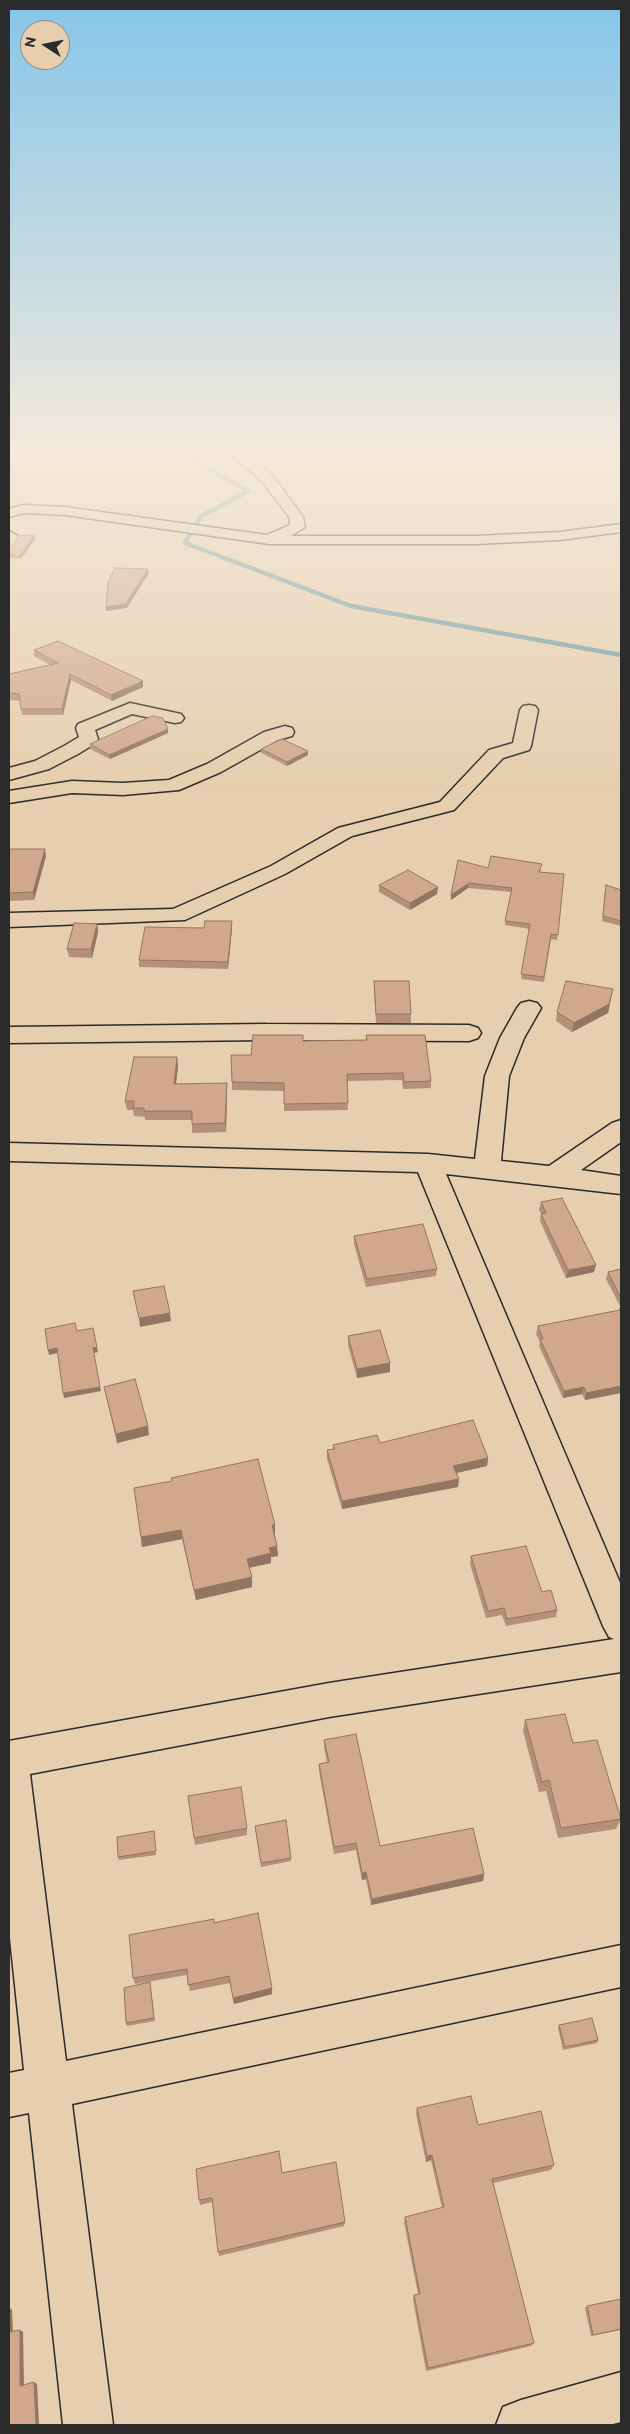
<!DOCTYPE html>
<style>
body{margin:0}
#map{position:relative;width:630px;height:2434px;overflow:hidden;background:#e6ceae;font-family:"Balsamiq Sans",sans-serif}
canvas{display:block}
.frame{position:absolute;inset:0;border:10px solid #2b2b2b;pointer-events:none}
.north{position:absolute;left:20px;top:20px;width:50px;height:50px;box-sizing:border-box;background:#e6ceae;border:1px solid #9b8d7a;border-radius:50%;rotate:281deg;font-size:14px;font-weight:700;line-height:20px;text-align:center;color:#2b2b2b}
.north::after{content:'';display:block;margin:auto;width:18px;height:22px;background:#2b2b2b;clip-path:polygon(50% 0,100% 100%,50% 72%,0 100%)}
</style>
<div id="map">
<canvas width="630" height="2434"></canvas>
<div class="frame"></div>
<div class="north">N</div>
</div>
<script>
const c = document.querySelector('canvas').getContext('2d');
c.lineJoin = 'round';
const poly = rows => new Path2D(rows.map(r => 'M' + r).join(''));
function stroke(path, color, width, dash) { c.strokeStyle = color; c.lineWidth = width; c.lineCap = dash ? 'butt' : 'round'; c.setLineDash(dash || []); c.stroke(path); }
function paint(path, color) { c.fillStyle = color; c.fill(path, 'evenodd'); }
const stream = poly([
 [184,450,207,468,249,491,201,516,185,543,351,606,621,655]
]);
const minor = poly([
 [226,450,241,450,272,475,303,517,305,527,291,536,475,536,560,532,621,524,621,532,560,540,475,544,269,544,65,515,24,513,9,517,9,509,23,505,65,507,267,535,290,525,289,517,262,481,226,450],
 [9,531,18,536,14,547,9,548,9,531],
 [130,703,181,714,184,718,181,722,175,723,132,714,95,730,98,739,96,743,78,754,49,769,9,780,9,768,35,761,64,746,79,737,76,728,78,724,130,703],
 [529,705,535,706,538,710,531,746,529,750,503,758,454,810,352,836,285,874,185,920,9,927,9,913,173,909,271,866,338,828,440,802,489,750,513,743,520,710,523,706,529,705],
 [285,726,292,728,294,732,292,736,278,740,221,772,179,790,123,795,72,793,9,803,9,791,72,781,123,783,169,780,207,764,264,732,285,726],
 [529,1001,537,1003,541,1008,524,1038,509,1076,501,1161,549,1166,612,1123,621,1120,621,1142,581,1170,621,1176,621,1194,446,1174,621,1585,621,1672,329,1717,30,1774,66,2061,621,1945,621,1987,72,2104,113,2425,63,2425,29,2113,9,2117,9,2073,24,2070,9,1929,9,1741,329,1683,614,1639,609,1637,603,1626,418,1172,9,1161,9,1143,428,1154,475,1159,485,1076,500,1038,517,1008,521,1003,529,1001],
 [266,1024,469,1025,478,1028,481,1033,478,1038,469,1041,266,1040,9,1043,9,1027,266,1024],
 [621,2372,621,2422,609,2425,496,2425,503,2407,521,2400,621,2372]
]);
const wall = poly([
 [35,539,21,559,9,558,9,546],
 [34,650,143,687,112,701,71,680,63,715,22,715,20,701,9,700,9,674,50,665,34,656],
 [168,733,110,759,90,749,90,744],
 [261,749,308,755,287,766,261,753],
 [9,849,46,856,34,900,9,901],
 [488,868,541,869,540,873,564,874,557,940,551,939,544,982,521,979,530,929,505,925,511,892,468,888,451,900,451,895],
 [379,885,438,887,437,894,410,910,379,892],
 [605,890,621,890,621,926,602,921],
 [232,921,232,928,228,969,139,967,139,960,204,928],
 [97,924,98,932,92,958,69,957,67,949],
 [374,981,411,1014,411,1023,376,1023,374,990],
 [611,998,608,1013,572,1032,556,1021,557,1012],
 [366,1035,431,1081,431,1088,403,1089,402,1080,347,1081,348,1110,284,1111,284,1091,232,1090,232,1082,251,1055,303,1041,366,1040],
 [177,1057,178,1066,176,1083,227,1092,226,1132,192,1133,192,1120,145,1120,145,1117,134,1116,133,1110,127,1110,125,1101],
 [541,1202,594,1272,566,1278,540,1221,541,1214,539,1209],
 [354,1236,437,1269,436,1276,366,1287,354,1244],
 [621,1269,621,1393,585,1400,582,1394,563,1398,539,1346,540,1342,536,1334,538,1326,619,1310,620,1308,621,1308,606,1279,608,1272],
 [348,1336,390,1363,390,1372,357,1378,348,1345],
 [104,1387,149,1435,117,1443],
 [380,1443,488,1458,487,1466,456,1473,459,1479,458,1487,342,1509,327,1459,327,1450,333,1449,333,1445],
 [134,1488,275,1535,277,1546,278,1556,271,1557,271,1563,249,1568,252,1587,196,1600,182,1539,142,1547],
 [471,1556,542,1592,557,1610,556,1617,506,1626,502,1615,486,1618,470,1564],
 [525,1720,573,1743,621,1819,616,1829,558,1838,546,1791,539,1792,523,1731],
 [324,1740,380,1846,484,1874,483,1881,371,1905,366,1879,362,1880,356,1850,334,1854,319,1771,319,1764,327,1763,324,1747],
 [188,1796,247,1828,247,1835,195,1845],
 [255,1826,291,1858,291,1861,261,1867],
 [154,1831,156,1855,119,1860,118,1857],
 [214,1923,272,1988,272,1994,234,2004,230,1983,190,1991,187,1975,135,1984,133,1978],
 [150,1982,155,2021,127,2026,126,2023],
 [559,2025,598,2040,597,2043,563,2050,558,2028],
 [417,2108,478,2125,554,2165,551,2170,493,2183,534,2343,531,2346,426,2371,413,2299,414,2295,418,2294,404,2222,405,2217,442,2208,431,2160,426,2162,416,2114],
 [282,2173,345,2222,344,2226,219,2256,212,2202,200,2205,199,2200],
 [621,2299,621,2330,591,2336,585,2308,587,2306]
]);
const shadedWall = poly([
 [34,535,35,539,21,559,20,556],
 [148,569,149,573,127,608,106,611,106,607],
 [70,674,71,680,63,715,62,709],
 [143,681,143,687,112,701,111,695],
 [168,729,168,733,110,759,109,755],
 [308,751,308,755,287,766,287,762],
 [45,849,46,856,34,900,33,892],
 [469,883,468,888,451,900,451,895],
 [438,887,437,894,410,910,410,903],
 [232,921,232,928,228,969,228,962],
 [97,924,98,932,92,958,91,949],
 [613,989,608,1013,572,1032,574,1023],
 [177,1057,178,1066,175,1092,174,1084],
 [227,1083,227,1092,226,1132,225,1123],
 [596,1265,594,1272,566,1278,568,1270],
 [170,1313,171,1321,140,1327,139,1318],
 [97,1347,98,1352,94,1353,93,1348],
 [57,1348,58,1353,49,1355,48,1350],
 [390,1363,390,1372,357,1378,357,1369],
 [621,1386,621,1393,585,1400,586,1393],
 [100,1387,101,1391,64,1398,63,1393],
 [584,1387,582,1394,563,1398,564,1391],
 [148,1426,149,1435,117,1443,116,1434],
 [488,1458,487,1466,452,1474,453,1466],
 [459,1479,458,1487,342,1509,342,1501],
 [272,1525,275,1525,275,1535,272,1535],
 [181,1530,182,1539,142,1547,141,1537],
 [277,1546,278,1556,271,1557,271,1563,248,1568,247,1559,269,1548],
 [252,1577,252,1587,196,1600,194,1590],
 [366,1872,366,1879,362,1880,362,1873],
 [484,1874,483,1881,371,1905,372,1899],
 [272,1988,272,1994,234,2004,233,1998],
 [432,2155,431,2160,426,2162,427,2156],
 [9,2307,12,2310,13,2334,9,2332],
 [20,2330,23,2332,24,2388,20,2386],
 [34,2382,37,2384,39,2425,36,2425]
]);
const building = poly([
 [34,535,20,556,9,554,9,546,15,544,18,536,34,535],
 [115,568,148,569,126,604,106,607,108,582,115,568],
 [58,641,143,681,111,695,70,674,62,709,21,709,19,694,9,693,9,674,58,663,34,650,58,641],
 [152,716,163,718,168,729,109,755,90,744,152,716],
 [282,739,308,751,287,762,261,749,282,739],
 [9,849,45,849,33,892,9,893,9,849],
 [491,856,542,864,539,872,564,874,558,935,551,934,544,977,521,974,530,924,505,921,512,888,469,883,451,895,458,860,488,868,491,856],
 [408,870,438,887,410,903,379,885,408,870],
 [606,885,621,890,621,921,603,916,606,885],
 [205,921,232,921,228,962,139,960,145,927,204,928,205,921],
 [74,923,97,924,91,949,67,949,74,923],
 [374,981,409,981,411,1014,376,1014,374,981],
 [566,981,613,989,609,1004,574,1023,557,1012,566,981],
 [253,1035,303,1035,303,1041,367,1040,366,1035,425,1035,431,1081,404,1082,403,1073,347,1074,348,1103,284,1104,284,1083,232,1082,231,1055,251,1055,253,1035],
 [134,1057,177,1057,174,1084,227,1083,225,1123,192,1124,192,1111,144,1111,144,1108,133,1108,134,1101,125,1101,134,1057],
 [562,1198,596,1265,568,1270,541,1214,546,1213,541,1202,562,1198],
 [423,1224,437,1269,367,1279,354,1236,423,1224],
 [621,1269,621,1298,608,1272,621,1269],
 [164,1286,170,1313,139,1318,133,1291,164,1286],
 [620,1308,621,1308,621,1386,586,1393,584,1387,564,1391,540,1339,543,1339,538,1326,620,1310,620,1308],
 [75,1323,77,1331,93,1328,97,1347,93,1348,100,1387,63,1393,57,1348,48,1350,45,1329,75,1323],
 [380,1330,390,1363,357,1369,348,1336,380,1330],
 [135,1379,148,1426,116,1434,104,1387,135,1379],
 [473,1420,488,1458,453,1466,459,1479,342,1501,327,1450,335,1449,333,1445,377,1435,380,1443,473,1420],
 [258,1459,275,1525,272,1525,277,1546,269,1548,271,1553,247,1559,252,1577,194,1590,181,1530,141,1537,134,1488,172,1481,171,1478,258,1459],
 [526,1546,542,1592,551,1590,557,1610,507,1619,504,1608,488,1611,471,1556,526,1546],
 [565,1714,573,1743,597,1740,621,1819,561,1828,549,1780,542,1782,525,1720,565,1714],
 [356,1734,380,1846,473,1828,484,1874,372,1899,366,1872,362,1873,356,1843,334,1847,319,1764,329,1762,324,1740,356,1734],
 [241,1787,247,1828,194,1838,188,1796,241,1787],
 [286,1820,291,1858,261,1863,255,1826,286,1820],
 [154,1831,156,1851,118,1857,117,1837,154,1831],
 [258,1913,272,1988,233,1998,229,1976,188,1985,187,1969,133,1978,129,1935,214,1919,214,1923,258,1913],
 [150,1982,154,2018,126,2023,124,1988,150,1982],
 [592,2018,598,2040,565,2047,559,2025,592,2018],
 [471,2096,478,2125,541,2111,554,2165,492,2179,534,2343,428,2368,414,2295,420,2294,405,2217,444,2207,432,2155,427,2156,417,2108,471,2096],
 [279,2151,282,2173,336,2162,345,2222,218,2252,212,2198,199,2200,196,2169,279,2151],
 [621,2299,621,2329,593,2335,587,2306,621,2299],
 [9,2307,9,2332,20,2330,20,2386,34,2382,36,2425,9,2425,9,2307]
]);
stroke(stream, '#6898a0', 4.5);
stroke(minor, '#2b2b2b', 3);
paint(minor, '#e6ceae');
paint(wall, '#b49078');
paint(shadedWall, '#927661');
paint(building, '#d1a88b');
stroke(building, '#927661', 1);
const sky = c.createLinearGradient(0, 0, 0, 791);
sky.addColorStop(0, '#85c6ea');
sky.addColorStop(0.57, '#f4e9db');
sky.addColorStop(1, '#f4e9db00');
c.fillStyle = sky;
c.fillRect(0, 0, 630, 791);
</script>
